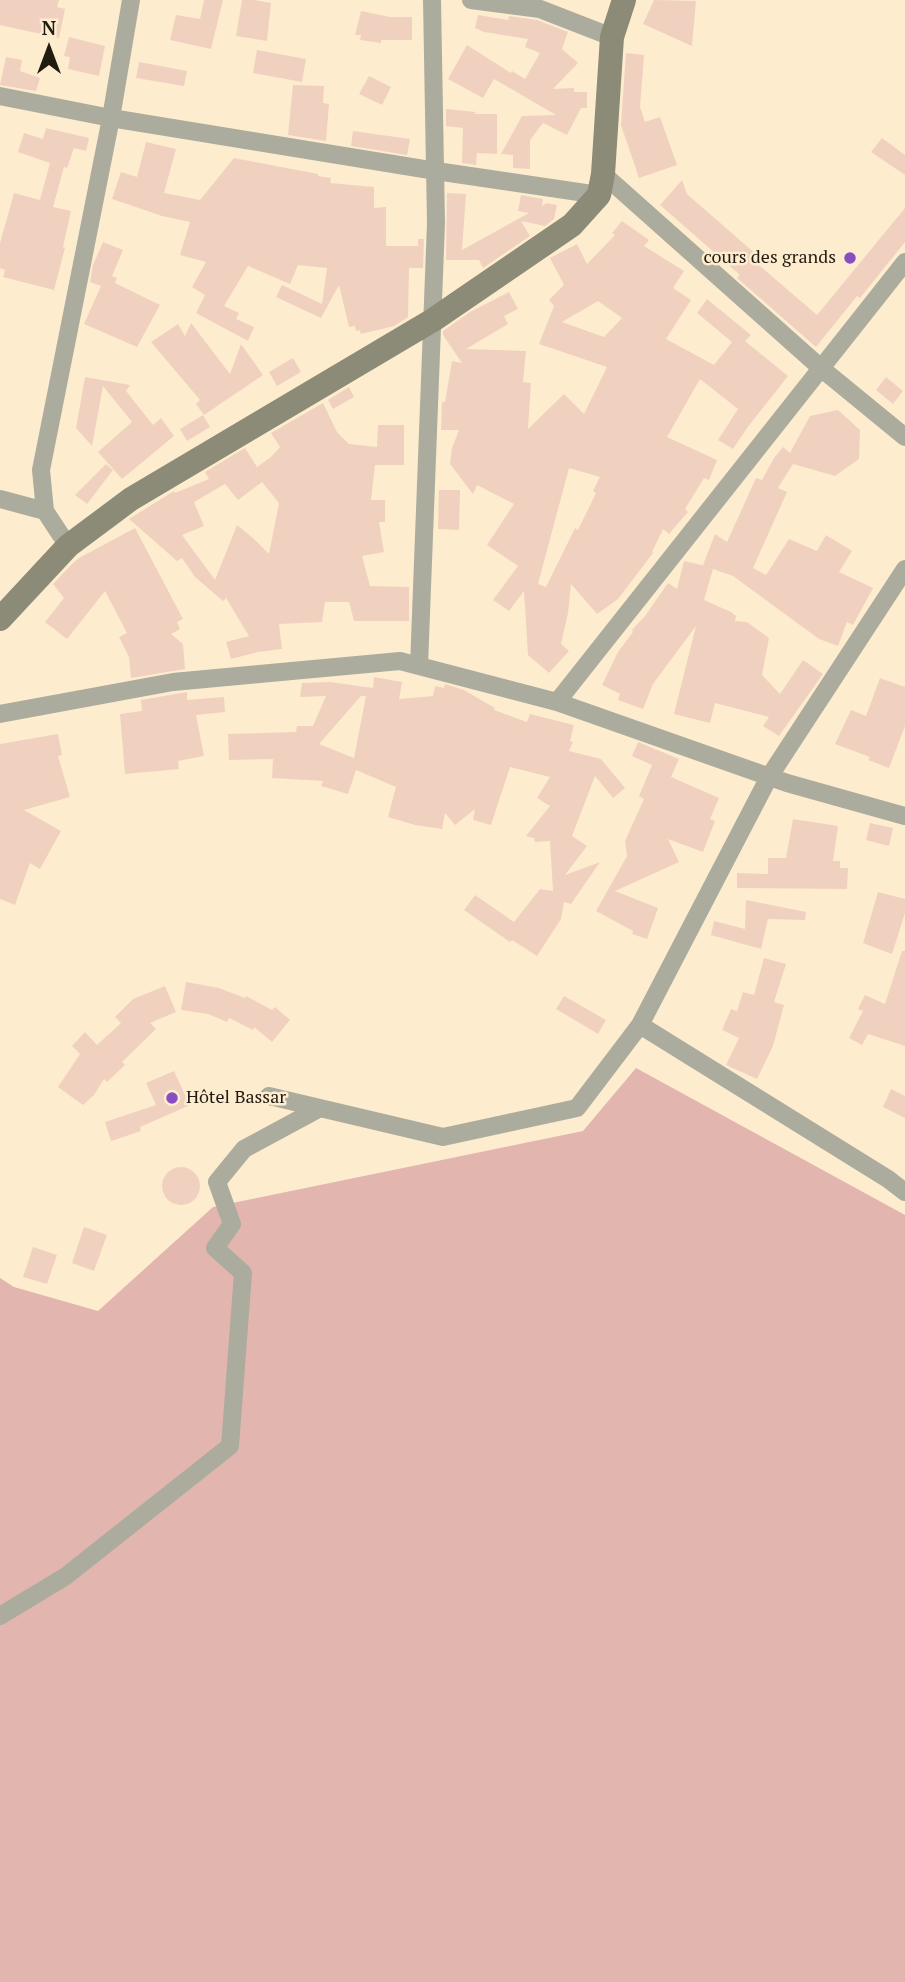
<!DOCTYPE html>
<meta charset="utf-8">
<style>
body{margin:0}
#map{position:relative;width:905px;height:1982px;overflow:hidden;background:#feeccf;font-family:"PT Serif",serif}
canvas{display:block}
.north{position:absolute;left:14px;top:14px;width:70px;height:70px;-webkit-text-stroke:5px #feeccf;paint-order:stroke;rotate:0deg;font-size:19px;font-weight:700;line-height:28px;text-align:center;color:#211b11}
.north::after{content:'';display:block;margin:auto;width:24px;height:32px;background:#211b11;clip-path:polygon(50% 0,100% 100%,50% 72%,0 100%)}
</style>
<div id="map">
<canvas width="905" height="1982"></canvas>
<div class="north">N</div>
</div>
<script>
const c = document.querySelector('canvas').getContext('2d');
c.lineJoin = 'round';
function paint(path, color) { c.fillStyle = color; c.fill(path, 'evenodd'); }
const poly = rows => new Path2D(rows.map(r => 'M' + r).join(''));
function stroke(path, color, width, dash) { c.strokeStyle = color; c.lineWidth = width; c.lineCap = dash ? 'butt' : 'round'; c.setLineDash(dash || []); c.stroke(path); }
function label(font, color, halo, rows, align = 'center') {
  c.font = font + ' "PT Serif",serif'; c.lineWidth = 5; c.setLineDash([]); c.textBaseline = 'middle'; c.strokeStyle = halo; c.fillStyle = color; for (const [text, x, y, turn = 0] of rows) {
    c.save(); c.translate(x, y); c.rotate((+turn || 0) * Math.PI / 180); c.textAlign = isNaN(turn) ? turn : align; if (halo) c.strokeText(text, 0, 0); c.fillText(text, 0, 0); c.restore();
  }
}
const green = poly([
 [636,1068,905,1215,905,1982,0,1982,0,1278,14,1287,98,1311,213,1207,583,1131]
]);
const building = poly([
 [0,0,59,0,57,7,65,9,59,38,0,25],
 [204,0,223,0,211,49,170,40,176,15,200,19],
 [242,0,255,0,271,3,267,41,236,36],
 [654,0,696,1,692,46,643,24],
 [361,11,390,17,412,17,412,40,381,40,381,43,360,40,361,35,355,35],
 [478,15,508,20,509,16,537,20,568,32,562,49,578,63,553,89,574,88,574,92,587,92,587,108,581,108,567,135,543,123,530,140,530,169,513,168,513,155,501,154,522,116,556,115,494,79,483,98,448,79,467,45,511,73,512,71,525,79,540,53,525,47,528,39,484,32,475,28],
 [69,37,105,46,99,76,68,69,70,57,64,56],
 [257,50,306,59,302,82,253,73],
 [626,53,644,55,640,107,645,122,660,117,677,165,639,178,621,125],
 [6,57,22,60,20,71,40,78,36,91,0,85],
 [139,62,187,71,184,86,136,78],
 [369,76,391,87,382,105,359,94],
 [293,85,324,86,323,103,329,104,326,141,288,135],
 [446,109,476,112,474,114,497,114,497,154,477,153,476,165,462,163,463,128,446,126],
 [46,128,89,138,86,151,74,148,67,168,64,167,53,207,71,211,63,247,65,248,54,290,3,277,5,270,0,268,0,243,14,193,40,200,50,163,18,152,24,133,43,139],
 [353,131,410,139,407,155,351,146],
 [882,138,905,155,905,175,871,152],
 [146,142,176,149,164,193,200,200,234,158,318,174,318,176,331,178,330,183,374,187,374,208,386,207,386,246,418,246,418,239,424,239,423,268,409,268,408,317,394,326,361,334,359,330,356,331,355,326,349,327,339,285,321,318,276,297,282,285,322,304,327,268,298,265,290,284,248,266,224,306,239,313,236,319,254,327,248,341,196,313,205,295,192,287,206,262,180,255,190,222,162,216,112,199,121,172,137,177],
 [682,180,687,194,757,255,753,260,817,315,905,208,905,242,860,298,857,296,816,347,737,278,740,275,660,205],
 [447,193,466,194,462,250,529,213,518,211,521,195,543,199,542,206,547,203,557,205,554,219,545,226,521,221,530,236,483,268,479,260,446,260],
 [622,221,649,240,644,246,684,271,673,288,691,300,666,339,714,365,732,342,697,313,707,299,751,335,745,341,788,376,747,428,733,449,718,440,738,409,700,379,667,437,717,460,709,480,704,478,685,509,688,512,669,534,663,529,652,552,653,553,618,599,597,614,571,584,568,613,561,644,569,651,549,673,528,655,524,591,509,611,493,600,518,566,487,545,514,504,477,485,473,494,450,464,452,448,459,430,441,430,442,402,445,402,452,361,462,363,443,335,443,331,470,312,509,292,518,309,504,316,508,324,466,349,526,351,523,382,531,383,528,429,564,394,584,414,607,367,539,344,554,306,549,300,564,285,550,258,577,244,587,264,615,235,612,233],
 [598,301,622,318,604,337,562,322],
 [569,468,600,477,593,491,596,493,578,530,575,528,546,587,538,584],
 [103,242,123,250,112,276,117,278,115,283,160,305,137,347,84,324,101,286,90,282,93,265],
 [191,323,230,374,241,344,263,375,204,415,196,404,200,400,151,342,178,324,185,336],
 [293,358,301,372,277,386,269,372],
 [85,377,130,385,126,391,153,425,161,418,174,436,122,479,98,452,132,422,103,386,92,446,76,428],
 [886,377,903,391,893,404,876,390],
 [349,387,354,397,333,409,328,400],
 [323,403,337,432,349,444,377,447,378,425,404,425,404,465,375,465,371,500,385,500,385,522,379,522,384,552,362,556,370,586,409,587,409,621,354,621,349,602,325,602,322,622,279,624,282,649,258,652,231,659,226,642,249,636,226,598,223,601,195,577,182,558,177,561,129,519,174,491,175,493,209,479,205,472,245,448,257,467,271,457,280,447,271,433],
 [262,482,279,503,269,554,253,538,237,525,215,580,182,535,204,526,194,502,225,484,238,500],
 [838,410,860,430,859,459,835,476,793,464,778,488,787,492,753,568,766,575,789,539,817,551,826,535,852,551,839,572,873,588,853,625,847,622,838,646,819,639,733,576,713,569,704,600,731,612,736,616,735,621,747,622,769,638,762,675,780,694,803,660,823,674,779,736,763,726,769,717,715,703,710,723,674,714,696,626,653,684,643,709,618,700,620,694,602,685,618,652,633,632,632,630,645,616,668,583,677,589,684,561,706,566,703,565,715,534,727,542,756,478,762,480,774,458,783,447,790,453,810,416],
 [203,415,210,427,187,441,180,429],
 [106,464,113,470,87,504,75,495],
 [439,490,460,490,459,530,438,529],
 [135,528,183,619,177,622,180,629,171,634,183,644,185,669,131,678,129,657,119,637,127,633,105,591,67,639,45,622,64,598,53,584,72,564,79,558],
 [374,677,402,682,399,699,433,696,435,686,444,688,445,684,464,690,495,708,494,710,527,722,530,714,574,725,570,741,573,742,569,751,601,759,625,788,613,798,595,776,572,836,587,846,565,875,600,862,571,904,564,902,561,919,537,956,512,940,510,942,464,910,475,895,514,922,540,889,553,891,550,841,535,842,534,838,526,836,550,806,537,798,550,777,510,767,491,825,473,820,475,809,455,825,445,813,442,829,415,825,388,817,396,787,356,770,348,794,321,786,323,781,272,778,273,759,229,760,228,734,296,732,297,726,313,726,326,696,300,697,302,683,330,682,373,688],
 [361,696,366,696,354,758,319,744],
 [880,678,905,687,905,726,889,768,868,760,870,757,835,744,851,710,866,716],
 [187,692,187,700,224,697,225,712,196,715,204,756,178,761,179,769,125,774,120,714,142,711,141,700],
 [58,734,62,755,58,756,70,797,24,810,61,831,40,869,30,863,15,905,0,899,0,744],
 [638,742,679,759,671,777,719,798,710,819,715,821,703,852,668,839,679,862,615,891,658,908,647,939,632,934,633,931,596,911,627,856,625,841,644,799,639,796,652,765,632,756],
 [793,819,838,826,833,861,840,861,840,868,848,868,847,889,737,888,737,873,768,874,768,858,786,858],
 [870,823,893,828,889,846,866,840],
 [878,892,905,899,905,913,892,954,863,943],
 [746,900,806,912,805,920,768,919,761,949,711,935,714,921,745,929],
 [902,951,905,951,905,1046,868,1034,862,1045,849,1038,863,1011,858,1009,865,995,885,1004],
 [764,958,786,964,774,1002,784,1005,773,1046,757,1079,726,1065,739,1038,722,1030,731,1009,737,1011,743,992,754,995],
 [186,982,219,988,245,998,246,996,272,1010,275,1007,290,1020,272,1042,254,1027,253,1030,229,1018,227,1022,208,1014,181,1010],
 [165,986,176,1012,150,1023,156,1029,122,1062,125,1065,107,1082,104,1079,94,1095,83,1105,58,1087,80,1054,72,1046,85,1032,97,1045,121,1023,115,1017,133,999],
 [564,996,606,1020,598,1034,556,1009],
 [174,1071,185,1095,191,1093,195,1103,140,1127,141,1131,111,1141,105,1122,156,1105,146,1083],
 [891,1089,905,1096,905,1118,883,1107],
 '162 1186a19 19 0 1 1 38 0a19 19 0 1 1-38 0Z',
 [84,1227,107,1235,94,1271,72,1263],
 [33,1247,57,1255,47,1284,23,1277]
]);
const street = poly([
 [471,0,540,9,612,37],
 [0,96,111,118,436,171,599,195],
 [603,174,822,369,905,437],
 [0,499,45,511],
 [68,546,45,511,41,470,111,118,131,0],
 [419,666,436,223,432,0],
 [557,702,905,262],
 [0,714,173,682,400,661,557,702,787,783,905,816],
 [640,1025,888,1179,905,1192],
 [269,1096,443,1137,577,1108,640,1025,769,777,905,569],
 [0,1616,66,1576,230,1446,243,1273,215,1248,232,1224,217,1182,244,1149,320,1108]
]);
const secondary = poly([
 [0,619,68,546,131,499,433,320,572,225,599,195,603,174,612,37,624,0]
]);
const markers = [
 [850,258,7,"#884dc3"],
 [172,1098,7,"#884dc3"]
];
const poiNames = [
 ["cours des grands",836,258],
 ["Hôtel Bassar",186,1098,"left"]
];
paint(green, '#e3b5af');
paint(building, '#f0d1bf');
stroke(street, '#abac9e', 18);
stroke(secondary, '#8b8b77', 24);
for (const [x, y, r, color] of markers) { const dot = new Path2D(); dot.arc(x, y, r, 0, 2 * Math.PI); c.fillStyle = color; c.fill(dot); stroke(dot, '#feeccf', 2.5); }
label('18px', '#211b11', '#feeccf', poiNames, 'right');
</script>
